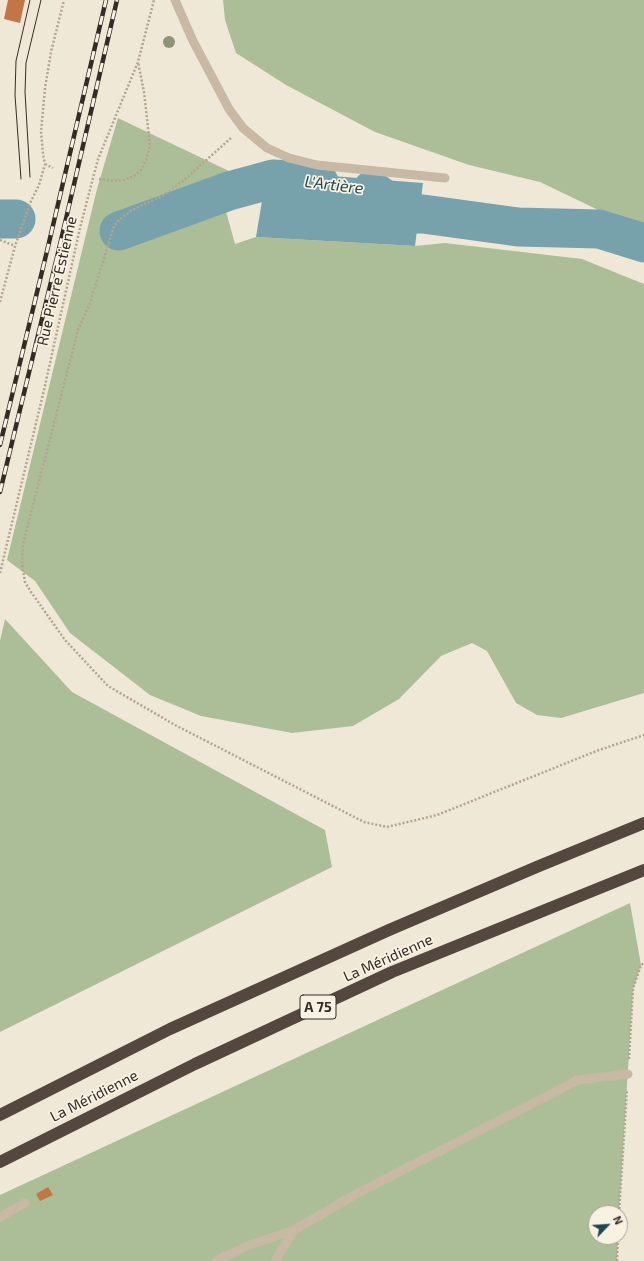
<!DOCTYPE html>
<meta charset="utf-8">
<style>
body{margin:0}
#map{position:relative;width:644px;height:1261px;overflow:hidden;background:#f0e8d7;font-family:"Exo 2",sans-serif}
canvas{display:block}
.north{position:absolute;left:588px;top:1205px;width:40px;height:40px;box-sizing:border-box;background:#f8f2e3;border:1px solid #a9a397;border-radius:50%;rotate:65deg;font-size:11px;font-weight:700;line-height:16px;text-align:center;color:#332c25}
.north::after{content:'';display:block;margin:auto;width:14px;height:18px;background:#1c4753;clip-path:polygon(50% 0,100% 100%,50% 72%,0 100%)}
</style>
<div id="map">
<canvas width="644" height="1261"></canvas>
<div class="north">N</div>
</div>
<script>
const c = document.querySelector('canvas').getContext('2d');
c.lineJoin = 'round';
function paint(path, color) { c.fillStyle = color; c.fill(path, 'evenodd'); }
const poly = rows => new Path2D(rows.map(r => 'M' + r).join(''));
function stroke(path, color, width, dash) { c.strokeStyle = color; c.lineWidth = width; c.lineCap = dash ? 'butt' : 'round'; c.setLineDash(dash || []); c.stroke(path); }
function label(font, color, halo, rows, align = 'center') {
  c.font = font + ' "Exo 2",sans-serif'; c.lineWidth = 3.5; c.setLineDash([]); c.textBaseline = 'middle'; c.strokeStyle = halo; c.fillStyle = color; for (const [text, x, y, turn = 0] of rows) {
    c.save(); c.translate(x, y); c.rotate((+turn || 0) * Math.PI / 180); c.textAlign = isNaN(turn) ? turn : align; if (halo) c.strokeText(text, 0, 0); c.fillText(text, 0, 0); c.restore();
  }
}
const green = poly([
 [223,0,644,0,644,232,540,182,469,165,375,132,286,85,236,53,225,20],
 [118,118,229,171,224,204,235,244,256,237,415,246,445,243,582,259,644,284,644,693,561,718,537,715,516,703,487,651,472,643,441,656,399,699,353,726,292,733,201,716,150,695,70,633,35,581,7,560,97,189],
 [5,619,72,692,325,830,332,867,0,1032,0,641],
 [630,903,641,965,633,989,619,1213,596,1213,596,1237,618,1237,617,1261,0,1261,0,1195]
]);
const water = poly([
 [267,171,423,183,415,246,256,237]
]);
const river = poly([
 [372,190,405,214,423,214,518,227,599,229,644,243],
 [0,219,16,219],
 [119,231,229,191,273,179,319,182]
]);
const building = poly([
 [8,0,25,0,20,23,4,19],
 [48,1187,53,1195,40,1201,36,1194]
]);
const path = poly([
 [231,138,183,181,164,195,132,210,119,220,114,226,90,303,78,330,23,544,22,564,25,582,31,592,65,640,108,686,175,725,364,822,387,827,437,815,599,750,644,735],
 [45,164,53,168],
 [99,179,112,181,124,180,134,176,141,170,146,160,150,146,144,92,138,62],
 [0,240,15,246],
 [0,302,15,246,31,201,39,185,45,164,43,154,41,132,45,88,51,52,64,0],
 [0,573,44,390,80,228,98,159,138,62,154,0],
 [629,1059,633,989,641,965,644,963],
 [619,1213,627,1090],
 [617,1261,618,1237]
]);
const service = poly([
 [175,0,193,41,229,109,243,128,267,148,289,158,317,165,445,178],
 [0,1217,25,1203],
 [216,1261,247,1246,294,1230,358,1193,578,1080,628,1074],
 [275,1261,294,1230]
]);
const motorway = poly([
 [0,1115,170,1029,389,930,539,866,644,823],
 [0,1162,195,1064,392,972,644,870]
]);
const tram = poly([
 [30,177,25,92,26,63,41,0],
 [21,179,15,95,16,61,30,0]
]);
const rail = poly([
 [0,445,47,251,106,0],
 [0,492,58,253,117,0]
]);
const trees = [
 [169,42]
];
const shields = [
 [318,1007,36]
];
const shieldNames = [
 ["A 75",318,1007]
];
const streetNames = [
 ["Rue Pierre Estienne",57,281,-77],
 ["La Méridienne",388,958,-24],
 ["La Méridienne",94,1096,-27]
];
const waterNames = [
 ["L'Artière",334,185,7]
];
paint(green, '#acbe98');
paint(water, '#77a2ac');
stroke(river, '#77a2ac', 39);
paint(building, '#c37543');
stroke(path, '#b3a48e', 2.5, [2, 2]);
stroke(service, '#c7b9a4', 9);
stroke(motorway, '#54473d', 12);
stroke(tram, '#332c25', 1);
stroke(rail, '#332c25', 4.5);
stroke(rail, '#f8f2e3', 3, [9]);
c.fillStyle = '#8e9478';
for (const [x, y] of trees) { c.beginPath(); c.arc(x, y, 6, 0, 2 * Math.PI); c.fill(); }
for (const [x, y, w] of shields) { const box = new Path2D(); box.roundRect(x - w / 2, y - 12, w, 24, 3); c.fillStyle = '#f8f2e3'; c.fill(box); stroke(box, '#332c25', 1); }
label('bold 14px', '#332c25', null, shieldNames);
label('15px', '#332c25', '#f8f2e3', streetNames);
label('italic 16px', '#1c4753', '#f8f2e3', waterNames);
</script>
